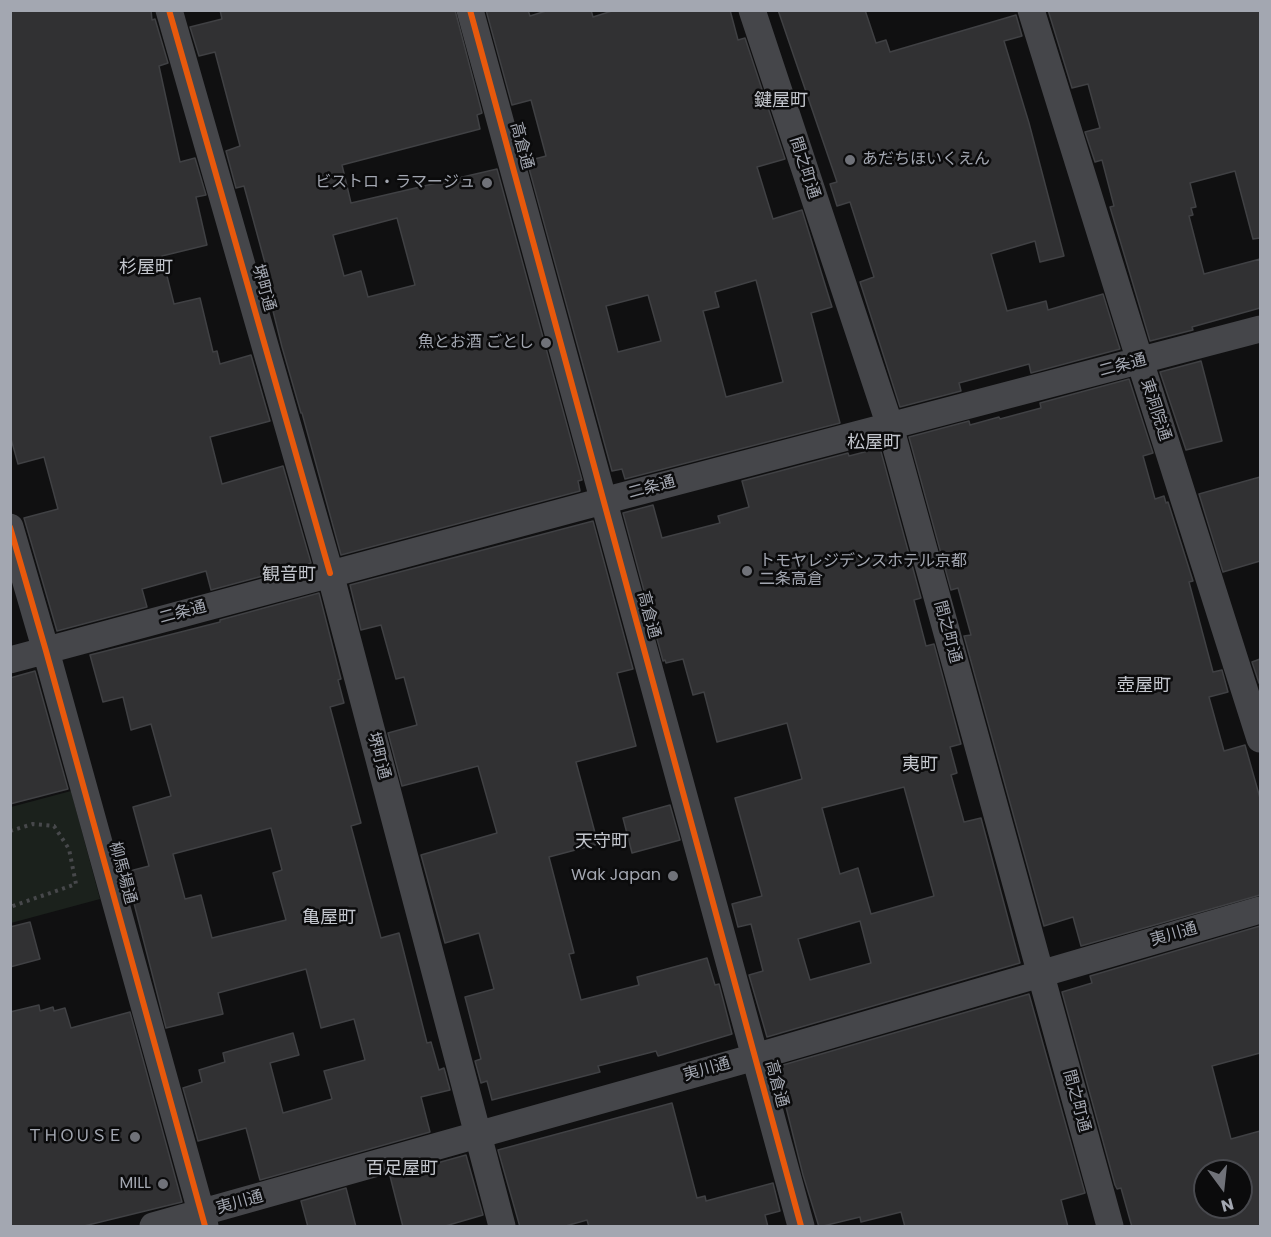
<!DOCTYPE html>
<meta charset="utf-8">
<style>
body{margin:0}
#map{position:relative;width:1271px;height:1237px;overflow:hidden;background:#101011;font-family:Poppins,sans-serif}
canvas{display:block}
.frame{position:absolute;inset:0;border:12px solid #a3a7b1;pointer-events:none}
.north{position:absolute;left:1193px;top:1159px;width:60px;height:60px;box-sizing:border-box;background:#0b0b0c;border:2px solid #48494e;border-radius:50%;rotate:165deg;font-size:16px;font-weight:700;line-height:24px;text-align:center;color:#a3a7b1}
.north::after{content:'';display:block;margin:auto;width:21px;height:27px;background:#707279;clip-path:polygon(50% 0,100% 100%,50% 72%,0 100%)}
</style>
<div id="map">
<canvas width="1271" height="1237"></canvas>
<div class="frame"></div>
<div class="north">N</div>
</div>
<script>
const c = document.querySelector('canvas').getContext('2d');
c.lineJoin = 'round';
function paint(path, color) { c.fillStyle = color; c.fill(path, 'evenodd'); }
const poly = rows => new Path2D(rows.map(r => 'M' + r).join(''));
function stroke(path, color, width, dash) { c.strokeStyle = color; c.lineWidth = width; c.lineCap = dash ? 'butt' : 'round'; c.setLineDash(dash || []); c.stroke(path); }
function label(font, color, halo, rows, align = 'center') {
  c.font = font + ' Poppins,"Noto Sans JP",sans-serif'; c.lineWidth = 5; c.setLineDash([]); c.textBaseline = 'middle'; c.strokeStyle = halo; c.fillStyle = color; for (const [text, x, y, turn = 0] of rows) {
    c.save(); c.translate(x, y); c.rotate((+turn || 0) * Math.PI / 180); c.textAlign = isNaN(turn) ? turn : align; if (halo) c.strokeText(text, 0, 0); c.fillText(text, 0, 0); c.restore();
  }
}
const green = poly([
 [71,791,100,899,11,923,11,807]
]);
const building = poly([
 [10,10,151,10,152,20,155,19,168,63,159,66,180,162,195,158,206,195,196,197,207,245,162,256,174,304,200,298,213,352,217,351,220,364,251,355,270,421,210,437,222,484,283,466,311,563,211,590,206,571,142,589,147,607,57,631,24,518,58,509,44,457,18,464,10,435,10,10],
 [220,10,455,10,482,113,477,115,480,129,342,165,351,203,497,169,582,480,578,481,580,491,341,555,302,413,301,413,282,347,273,311,275,310,272,297,274,296,244,186,236,188,226,151,240,146,215,52,199,56,190,27,222,19,220,10],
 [397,218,415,285,368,297,361,271,344,276,333,235,397,218],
 [486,10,528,10,530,16,549,10,591,10,593,17,615,10,730,10,738,40,745,38,785,159,757,167,773,219,802,210,832,307,811,313,840,423,625,479,622,469,612,471,527,161,546,156,531,100,512,105,486,10],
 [756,280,783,382,726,397,703,311,719,307,715,292,756,280],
 [648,295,661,341,618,352,606,306,648,295],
 [778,10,865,10,876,43,886,40,890,52,1016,15,1022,36,1004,41,1029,123,1064,256,1040,262,1035,241,991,254,1007,311,1046,301,1048,310,1103,294,1120,349,1031,373,1029,364,959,383,961,391,900,407,860,282,874,277,850,202,837,206,830,184,837,182,778,10],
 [1048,10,1260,10,1260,238,1253,239,1235,171,1190,183,1196,207,1191,208,1193,215,1189,216,1204,274,1260,259,1260,308,1192,327,1193,330,1150,341,1110,207,1114,206,1102,160,1095,162,1085,132,1100,128,1088,84,1072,88,1048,10],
 [1201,361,1222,441,1186,450,1160,372,1201,361],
 [1129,379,1153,453,1143,456,1155,499,1164,496,1166,503,1168,502,1193,581,1189,582,1213,672,1222,670,1228,692,1209,697,1224,751,1245,745,1260,798,1260,895,1081,946,1073,917,1044,926,964,636,971,635,958,588,951,590,909,437,969,421,970,425,999,417,1000,419,1041,408,1040,403,1129,379],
 [880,448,921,598,914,600,926,646,934,644,961,744,950,747,957,773,951,775,964,822,981,818,1020,963,767,1037,749,975,763,971,751,924,738,927,732,904,762,896,735,798,802,779,787,723,717,742,704,692,693,695,683,659,666,663,665,660,663,661,623,513,653,505,662,538,720,523,718,516,749,507,742,481,848,453,849,456,880,448],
 [904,787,934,896,871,914,858,868,840,874,822,808,904,787],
 [860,921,871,963,810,980,798,939,860,921],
 [1260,477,1260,561,1223,572,1199,494,1260,477],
 [593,521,633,669,617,673,636,746,576,762,598,844,549,857,574,953,569,954,581,1000,639,985,637,977,707,958,715,985,719,984,732,1034,658,1056,656,1051,598,1066,600,1072,492,1100,487,1081,481,1083,475,1061,481,1059,465,997,494,989,479,933,445,943,421,855,497,833,478,766,402,786,388,733,417,725,404,677,396,679,381,625,361,630,350,585,593,521],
 [319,593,341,679,338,680,344,703,330,707,361,823,351,826,381,938,399,933,427,1043,431,1042,439,1070,444,1068,450,1090,421,1097,430,1132,260,1180,246,1128,198,1141,183,1088,202,1082,199,1070,225,1062,223,1053,293,1033,299,1055,270,1063,283,1113,332,1099,324,1071,365,1060,354,1019,321,1028,306,969,218,993,223,1014,166,1028,126,872,149,866,133,807,171,796,151,724,131,730,123,697,103,702,90,655,220,622,220,620,319,593],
 [271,828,282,870,273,873,286,920,212,938,201,895,185,899,173,854,271,828],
 [1260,659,1260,683,1259,683,1252,662,1260,659],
 [35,671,68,789,10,804,10,678,35,671],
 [670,805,680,840,632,853,623,818,670,805],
 [30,922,40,959,10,967,10,927,30,922],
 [1260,926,1260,1053,1212,1066,1231,1139,1260,1131,1260,1227,1132,1227,1121,1188,1117,1189,1115,1185,1062,992,1092,983,1090,976,1260,926],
 [1205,1171,1241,1171,1241,1207,1205,1207,1205,1171],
 [1029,994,1085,1193,1061,1200,1068,1227,905,1227,901,1212,861,1222,860,1217,819,1227,803,1175,776,1067,1029,994],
 [39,1005,40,1011,53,1007,54,1011,65,1008,71,1028,130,1012,182,1202,80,1227,10,1227,10,1012,39,1005],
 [672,1103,697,1198,705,1196,706,1201,773,1183,780,1211,765,1215,768,1227,589,1227,587,1220,562,1227,520,1227,498,1150,672,1103],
 [466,1155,483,1215,442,1227,403,1227,390,1176,466,1155],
 [346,1188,356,1227,308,1227,301,1201,346,1188]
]);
const path = poly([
 [10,831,33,824,54,826,69,849,76,884,10,907]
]);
const minor = poly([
 [169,10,330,573,502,1226],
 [470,10,801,1226],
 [752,10,890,426,1110,1226],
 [1031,10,1140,361,1260,739],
 [10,527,46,651,205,1226],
 [10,660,603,501,1260,329],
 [153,1226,755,1057,1260,910]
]);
const cycleway = poly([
 [169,10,330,573],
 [470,10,801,1226],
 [10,527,46,651,205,1226]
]);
const markers = [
 [850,160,6,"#707279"],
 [487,183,6,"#707279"],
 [546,343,6,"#707279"],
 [747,571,6,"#707279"],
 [673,876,6,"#707279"],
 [135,1137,6,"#707279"],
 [163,1184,6,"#707279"]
];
const streetNames = [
 ["高倉通",521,146,75],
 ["間之町通",804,168,72],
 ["堺町通",263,288,74],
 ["二条通",1123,366,-15],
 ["東洞院通",1155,410,72],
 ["二条通",652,488,-15],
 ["二条通",183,613,-15],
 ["高倉通",648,615,75],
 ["間之町通",947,632,75],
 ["堺町通",378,756,75],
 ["柳馬場通",122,873,75],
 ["夷川通",1174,935,-16],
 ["夷川通",707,1070,-16],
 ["高倉通",776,1084,75],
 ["間之町通",1076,1101,75],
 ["夷川通",240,1203,-16]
];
const poiNames = [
 ["あだちほいくえん",862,160,"left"],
 ["ビストロ・ラマージュ",475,183],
 ["魚とお酒 ごとし",534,343],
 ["トモヤレジデンスホテル京都",759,562,"left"],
 ["二条高倉",759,580,"left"],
 ["Wak Japan",661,876],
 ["ＴＨＯＵＳＥ",123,1137],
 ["MILL",151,1184]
];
const neighbourhoodNames = [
 ["鍵屋町",781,101],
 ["杉屋町",146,268],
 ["松屋町",874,443],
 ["観音町",289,575],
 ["壺屋町",1144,686],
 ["夷町",920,765],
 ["天守町",602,842],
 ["亀屋町",329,918],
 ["百足屋町",402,1169]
];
paint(green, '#1b211c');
paint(building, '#313133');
stroke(building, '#404144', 1.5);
stroke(path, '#47484b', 4, [3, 4.5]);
stroke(minor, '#45464a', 27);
stroke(cycleway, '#e8590c', 6);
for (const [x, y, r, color] of markers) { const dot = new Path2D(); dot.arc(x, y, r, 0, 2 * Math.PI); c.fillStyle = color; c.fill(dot); stroke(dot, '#0b0b0c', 2); }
label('16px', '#a3a7b1', '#0b0b0c', streetNames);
label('16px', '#a3a7b1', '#0b0b0c', poiNames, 'right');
label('18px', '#c3c6cd', '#0b0b0c', neighbourhoodNames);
</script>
